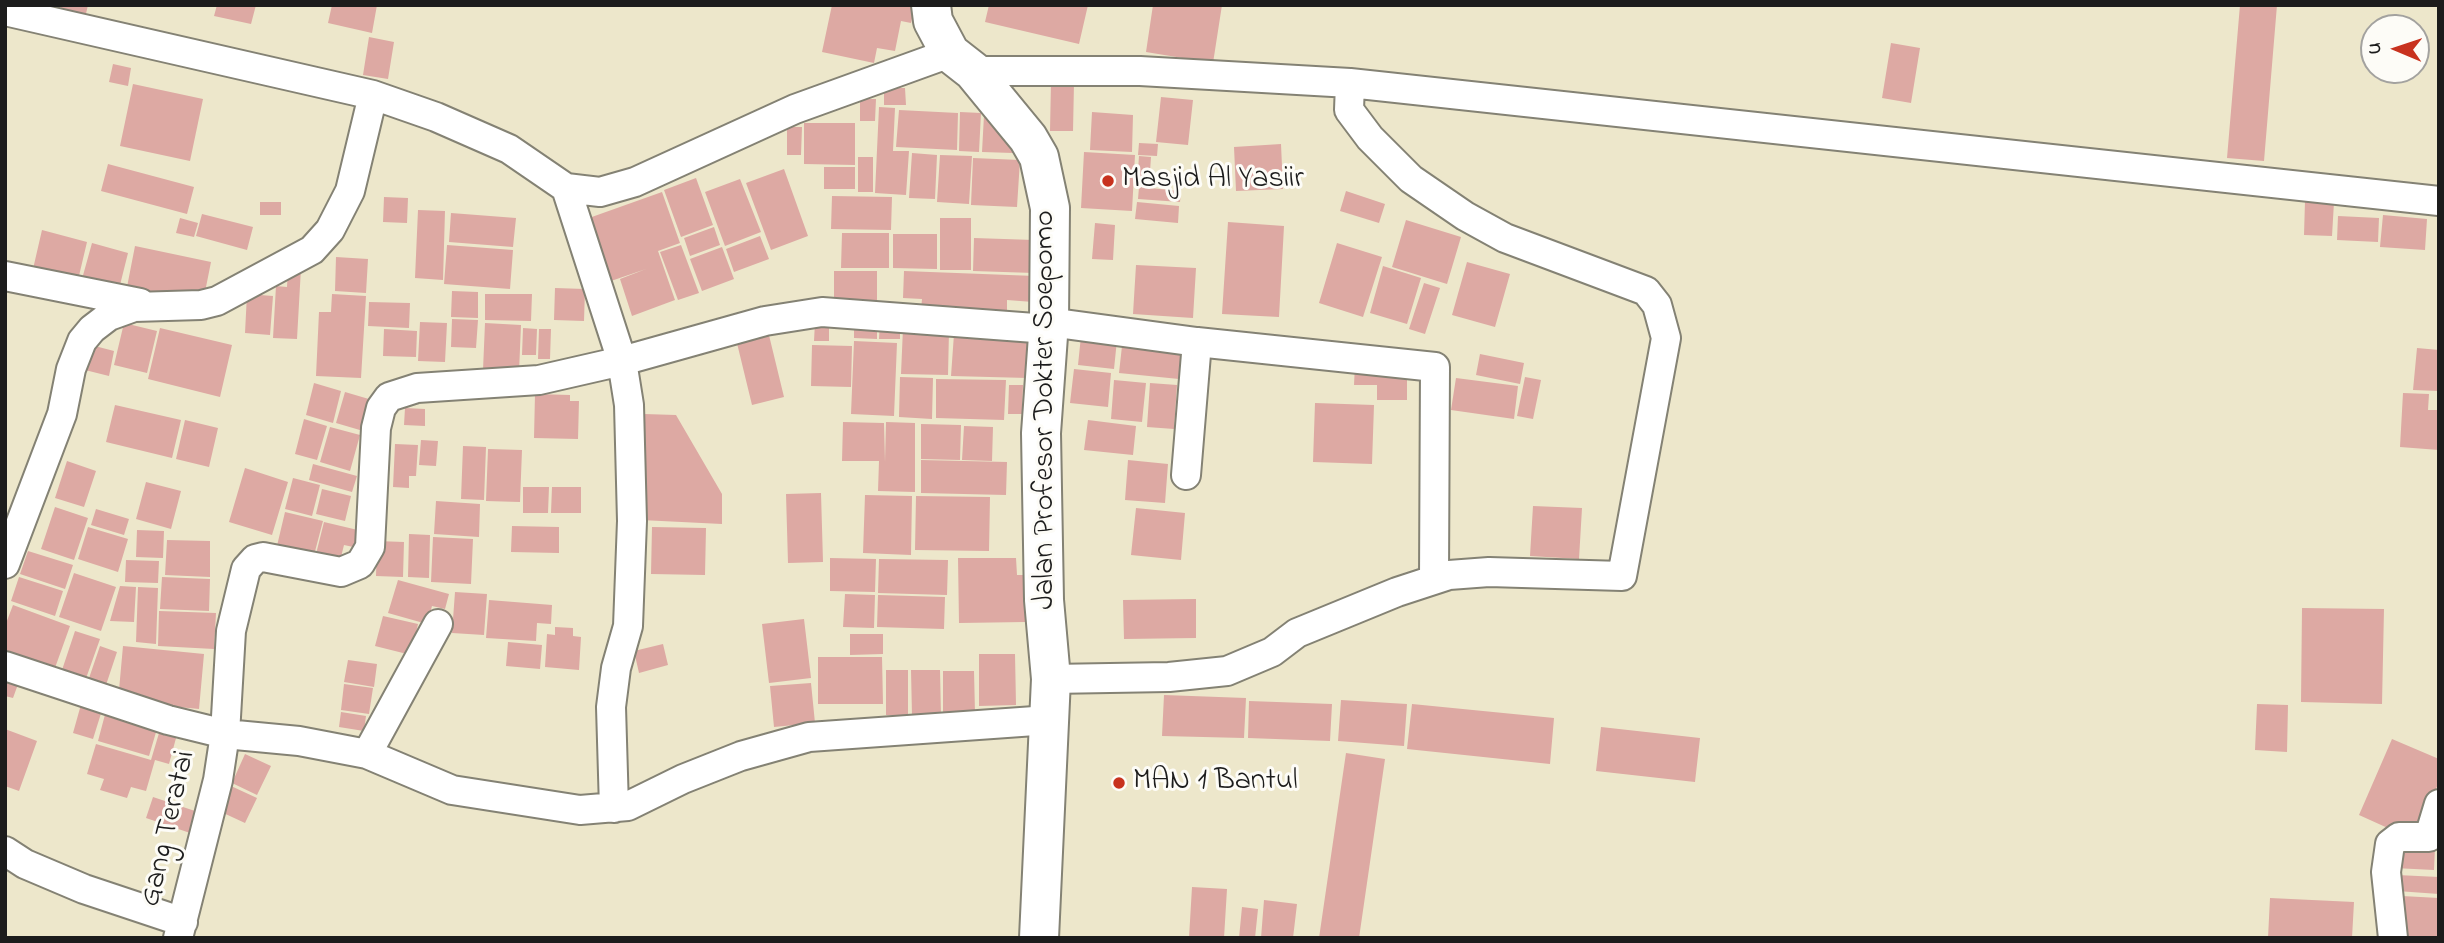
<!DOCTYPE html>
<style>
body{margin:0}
#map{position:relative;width:2444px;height:943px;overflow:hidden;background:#ede7cb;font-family:"Indie Flower",sans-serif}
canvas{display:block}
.frame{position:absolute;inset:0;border:7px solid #1c1c1c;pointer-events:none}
.north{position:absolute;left:2360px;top:14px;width:70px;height:70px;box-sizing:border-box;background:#fdfcf7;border:2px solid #a3a29f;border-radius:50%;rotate:272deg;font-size:19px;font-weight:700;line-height:28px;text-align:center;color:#1c1c1c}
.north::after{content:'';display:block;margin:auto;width:24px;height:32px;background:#c8321e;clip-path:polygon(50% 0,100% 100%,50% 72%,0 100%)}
</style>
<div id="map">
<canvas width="2444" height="943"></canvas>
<div class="frame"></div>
<div class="north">U</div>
</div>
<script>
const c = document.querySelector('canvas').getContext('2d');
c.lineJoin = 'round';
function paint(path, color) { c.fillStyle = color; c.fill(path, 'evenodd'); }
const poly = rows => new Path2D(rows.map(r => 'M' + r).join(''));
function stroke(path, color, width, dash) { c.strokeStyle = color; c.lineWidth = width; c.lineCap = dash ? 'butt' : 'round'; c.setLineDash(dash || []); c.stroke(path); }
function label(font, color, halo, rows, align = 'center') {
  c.font = font + ' "Indie Flower",sans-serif'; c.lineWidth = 6; c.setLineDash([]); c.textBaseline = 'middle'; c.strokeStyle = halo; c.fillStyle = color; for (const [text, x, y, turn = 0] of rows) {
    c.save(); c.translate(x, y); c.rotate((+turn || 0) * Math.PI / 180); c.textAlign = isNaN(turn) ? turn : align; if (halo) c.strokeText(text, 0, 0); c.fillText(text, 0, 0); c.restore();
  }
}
const building = poly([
 [61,5,88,5,85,18,60,12],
 [217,5,256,5,251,24,214,16],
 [332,5,377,5,372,33,328,23],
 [832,5,915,5,911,23,901,21,895,51,877,48,874,63,822,52],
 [989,5,1088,5,1079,44,985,22],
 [1153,5,1222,5,1213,63,1146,52],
 [2240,5,2277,5,2264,161,2227,158],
 [369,37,394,42,388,79,363,75],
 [1891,43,1920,48,1911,103,1882,98],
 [113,64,131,68,128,86,109,82],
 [1051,82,1074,83,1073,131,1050,131],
 [133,84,203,99,190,161,120,146],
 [884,88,905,88,906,105,884,105],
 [1161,97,1193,100,1188,145,1156,142],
 [860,99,876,99,875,121,860,121],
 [879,107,895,108,893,151,909,151,906,195,875,193],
 [899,110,958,113,957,150,896,147],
 [960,112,981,113,979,152,959,151],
 [1092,112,1133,115,1132,152,1090,150],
 [984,115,999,116,1014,133,1013,153,982,152],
 [804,123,855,123,855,165,804,164],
 [787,127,802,127,801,155,787,155],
 [1139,143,1158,144,1157,156,1138,155],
 [1281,144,1283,189,1236,191,1234,147],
 [1084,152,1135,155,1132,211,1081,208],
 [912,153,937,155,935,199,909,198],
 [940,155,972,156,969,204,937,202],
 [1139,156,1151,157,1149,186,1137,185],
 [858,157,873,157,873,192,858,192],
 [973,158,1020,160,1017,207,971,205],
 [108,164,194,187,187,214,101,191],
 [824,167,855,167,855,189,824,189],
 [784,169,808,236,771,250,746,183],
 [696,178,713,225,681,237,664,190],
 [740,179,761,232,725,246,705,192],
 [1139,187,1181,191,1180,202,1138,199],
 [1346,191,1385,204,1379,223,1340,211],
 [662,192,680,243,658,251,675,300,632,316,620,279,646,269,611,281,589,218],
 [832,196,892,197,891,230,831,229],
 [384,197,408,198,407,223,383,222],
 [2305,201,2334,202,2332,236,2304,235],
 [260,202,281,202,281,215,260,215],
 [1137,202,1179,206,1178,223,1135,219],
 [418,210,445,211,443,280,415,278],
 [451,213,516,218,513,247,449,242],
 [202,214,253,227,247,250,196,236],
 [2383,215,2427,219,2425,250,2380,247],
 [2338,216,2379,218,2378,242,2337,240],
 [180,218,198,223,194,237,176,233],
 [940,218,971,218,971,270,940,270],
 [1406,220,1461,237,1447,284,1392,267],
 [1228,222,1284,226,1279,317,1222,314],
 [1095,223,1115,225,1113,260,1092,259],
 [714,227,720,245,690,256,684,238],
 [42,230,87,242,78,280,33,269],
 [842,233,889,233,889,268,841,268],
 [893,234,937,234,937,269,893,268],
 [760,236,769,259,734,272,726,249],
 [974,238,1034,240,1034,273,973,271],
 [92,243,128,253,119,289,82,279],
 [1337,243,1382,257,1363,317,1319,303],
 [447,245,513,250,510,289,444,284],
 [681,245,699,293,678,300,660,252],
 [135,246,211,262,203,302,127,287],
 [722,247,734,279,702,291,690,259],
 [336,257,368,259,366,293,335,291],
 [1467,262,1510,274,1495,327,1452,315],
 [1136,265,1196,268,1193,318,1133,314],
 [1383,266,1421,278,1407,324,1370,313],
 [288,268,301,268,297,339,273,338,276,286,287,287],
 [834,271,877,271,877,308,834,307],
 [904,271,1035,276,1033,302,1007,300,1007,314,921,310,922,299,903,298],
 [1424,283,1440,288,1425,334,1409,329],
 [555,288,585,289,584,321,554,320],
 [452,291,478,292,478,318,451,317],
 [247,294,273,296,270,335,245,333],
 [332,294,366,296,361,378,316,376,319,312,331,312],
 [485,294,532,294,531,321,485,320],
 [369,302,410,303,409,328,368,326],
 [452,319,478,320,476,348,451,347],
 [880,320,900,324,900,339,879,339],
 [420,322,447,323,445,362,418,361],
 [815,322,829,322,829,341,814,341],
 [854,322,877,322,877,339,854,338],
 [124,323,157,331,147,373,114,365],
 [485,323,521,325,519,372,483,370],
 [767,327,784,397,752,405,735,335],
 [160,328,232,345,220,397,148,379],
 [523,328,537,329,536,355,522,355],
 [903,328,949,331,948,375,901,374],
 [384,329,417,331,416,357,383,356],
 [539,329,551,329,550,359,538,359],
 [954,334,1031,335,1028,378,951,376],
 [1081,336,1117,340,1114,369,1078,365],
 [854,341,897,343,894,416,851,414],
 [91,345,114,351,109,376,85,370],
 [812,345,852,346,851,387,811,386],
 [1122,346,1182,352,1179,379,1119,373],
 [2417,348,2439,350,2439,391,2413,390],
 [1480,354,1524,363,1520,384,1476,375],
 [1355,364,1407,365,1407,400,1377,400,1377,385,1354,385],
 [1074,369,1111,373,1108,407,1070,403],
 [900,377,933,378,932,419,899,417],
 [1525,377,1541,380,1533,419,1517,416],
 [1456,378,1518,386,1514,419,1451,410],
 [936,379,1006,380,1004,420,936,418],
 [1114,380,1146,383,1142,422,1111,419],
 [314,383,341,391,333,423,306,415],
 [1150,383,1177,385,1174,429,1147,427],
 [1009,385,1023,385,1022,414,1008,414],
 [345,392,379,402,370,433,336,423],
 [2403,393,2429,394,2428,410,2439,410,2439,450,2400,447],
 [535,394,570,395,570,401,579,401,578,439,534,438],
 [1315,403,1374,405,1372,464,1313,462],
 [115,405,181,420,172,458,106,442],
 [405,408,425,409,425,426,404,425],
 [644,414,676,415,722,494,722,524,641,520],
 [304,419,327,426,317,460,295,454],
 [185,420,218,428,209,467,176,459],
 [1088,420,1136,426,1133,455,1084,450],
 [843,422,884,423,885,462,886,422,915,423,915,492,878,491,879,461,842,461],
 [921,424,961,425,960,460,921,459],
 [964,426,993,427,992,461,962,460],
 [330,427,360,435,350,471,320,462],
 [421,440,438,441,436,466,419,465],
 [395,444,418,445,416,476,409,476,409,488,393,487],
 [463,446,486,447,484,500,461,499],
 [488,449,522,450,520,502,486,501],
 [921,460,1007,462,1006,495,921,493],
 [1128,460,1168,464,1165,503,1125,500],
 [67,461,96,471,84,507,55,498],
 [313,464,357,476,352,492,309,480],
 [245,468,288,482,272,535,229,522],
 [293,478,320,485,312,516,285,509],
 [146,482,181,491,171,529,136,519],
 [523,487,549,487,548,513,523,513],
 [552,487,581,487,581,513,551,513],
 [322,489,351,496,345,521,316,514],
 [821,493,823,562,788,563,786,494],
 [865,495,912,496,911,555,863,553],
 [916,496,990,497,989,551,915,550],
 [436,501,480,504,479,537,434,534],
 [1533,506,1582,508,1579,559,1530,556],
 [55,507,88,518,74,560,41,549],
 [1136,508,1185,513,1181,560,1131,555],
 [96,509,129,519,124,535,91,525],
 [285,512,323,521,313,559,276,550],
 [324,522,362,531,358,548,344,545,339,565,315,558],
 [512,526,559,527,559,553,511,552],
 [88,527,128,539,118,572,78,559],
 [652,527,706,528,705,575,651,574],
 [137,530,164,531,163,558,136,557],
 [409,534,430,535,429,578,408,577],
 [433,537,473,539,471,584,431,582],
 [167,540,210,541,210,577,165,575],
 [377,541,404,542,403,577,376,576],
 [28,551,73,565,65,589,20,574],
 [830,558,876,559,875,592,830,591],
 [958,558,1016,558,1017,575,1025,575,1025,622,959,623],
 [879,559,948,560,947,595,878,593],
 [126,560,159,561,158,583,125,582],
 [74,573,116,587,101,631,59,617],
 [19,577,63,591,55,616,11,601],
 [162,577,210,579,209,611,160,609],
 [398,580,449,594,445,609,432,606,427,624,388,613],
 [120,586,136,587,134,622,110,621],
 [138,587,158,588,156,644,136,642],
 [455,592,487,594,484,635,452,633],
 [845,594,875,595,874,628,843,627],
 [878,595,945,597,944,629,877,627],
 [1196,599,1196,638,1124,639,1123,600],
 [489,600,552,605,551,624,537,623,536,641,486,638],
 [13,605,70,626,51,679,5,662,5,626],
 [2302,608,2384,609,2382,704,2301,702],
 [159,611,216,613,214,649,158,646],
 [383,616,418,624,411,655,375,646],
 [804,619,811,678,769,683,762,624],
 [555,627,573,628,573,636,581,637,579,670,545,667,547,634,555,635],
 [75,631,100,639,84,684,60,676],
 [850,634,883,634,883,654,850,655],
 [508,642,542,645,540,669,506,666],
 [663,644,668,665,639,673,634,651],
 [100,646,117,652,104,691,87,684],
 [123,646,204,654,199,709,118,701],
 [979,654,1015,654,1016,705,979,706],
 [818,657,882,657,883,704,818,704],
 [348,660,377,664,374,687,344,682],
 [886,670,908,670,908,716,886,715],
 [911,670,940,670,941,716,912,716],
 [5,671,21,676,13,698,5,696],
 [943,671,974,671,975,713,943,713],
 [811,683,815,723,774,727,770,686],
 [344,684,373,688,369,714,341,710],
 [1164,695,1246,698,1244,738,1162,736],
 [1341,700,1407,704,1404,746,1338,741],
 [82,701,103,707,93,739,73,733],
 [1249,701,1332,704,1330,741,1248,738],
 [1412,704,1554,718,1550,764,1407,749],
 [2257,704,2288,705,2287,752,2255,750],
 [107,707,159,722,149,756,98,741],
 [341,712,366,716,364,731,339,727],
 [162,723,179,727,169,764,155,760,146,791,131,787,127,798,100,790,104,779,87,774,96,744,151,760],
 [1601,727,1700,738,1695,782,1596,771],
 [5,729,37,741,19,791,5,786],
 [2392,739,2439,759,2439,782,2417,831,2401,834,2359,815],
 [1346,753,1385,759,1359,938,1319,938],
 [245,754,271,766,257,795,232,783],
 [231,786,257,798,245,823,219,811],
 [153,797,201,813,193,834,146,818],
 [2396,844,2435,847,2434,870,2394,868],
 [2397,875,2439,877,2439,894,2397,891],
 [1192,887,1227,889,1224,938,1189,938],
 [2402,896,2439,898,2439,938,2401,938],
 [2270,898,2354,902,2352,938,2268,938],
 [1264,900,1297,904,1293,938,1261,938],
 [1242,907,1258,909,1255,938,1239,938]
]);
const street = poly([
 [5,11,373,95,436,117,509,149,566,188,600,192,635,182,795,109,950,53],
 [973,71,1140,71,1350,83,2439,201],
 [566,188,622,361,629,405,632,521,628,626,616,668,611,707,614,808],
 [5,276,140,303],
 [1049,322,1197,342,1435,367,1434,579],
 [1186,475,1197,342],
 [5,564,62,414,71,369,82,341,92,329,109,316,134,307,201,305,217,301,312,250,330,230,350,191,373,95],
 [5,666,168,720,225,734,299,741,367,754,452,790,580,810,628,806,683,779,741,756,809,737,1049,720],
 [1051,679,1169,677,1227,671,1272,652,1297,633,1397,592,1449,575,1489,572,1622,576,1666,338,1657,305,1646,291,1505,238,1465,216,1411,179,1370,138,1349,110,1350,83],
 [367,754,438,624],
 [5,851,25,864,84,889,183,922],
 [178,938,218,780,225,734,231,631,246,569,255,559,263,557,341,572,360,564,370,547,376,428,381,408,389,397,417,388,539,380,622,361,765,321,822,312,1048,329],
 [2393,938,2386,872,2390,844,2399,837,2429,837,2439,804]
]);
const secondary = poly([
 [931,5,933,21,950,53,973,71,1028,138,1039,157,1050,208,1049,322,1041,433,1044,600,1051,679,1039,938]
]);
const markers = [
 [1108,181,7,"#c8321e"],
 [1119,783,7,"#c8321e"]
];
const poiNames = [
 ["Masjid Al Yasiir",1122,181],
 ["MAN 1 Bantul",1133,783]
];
const streetNames = [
 ["Jalan Profesor Dokter Soepomo",1047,410,-90],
 ["Gang Teratai",170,829,-77]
];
paint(building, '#dda9a3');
stroke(street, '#848274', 32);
stroke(secondary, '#848274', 42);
stroke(street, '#fff', 28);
stroke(secondary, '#fff', 38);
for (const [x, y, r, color] of markers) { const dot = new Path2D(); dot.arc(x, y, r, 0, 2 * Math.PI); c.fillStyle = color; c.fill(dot); stroke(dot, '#fdfcf7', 2.5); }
label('30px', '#1c1c1c', '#fdfcf7', poiNames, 'left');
label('30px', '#1c1c1c', '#fdfcf7', streetNames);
</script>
